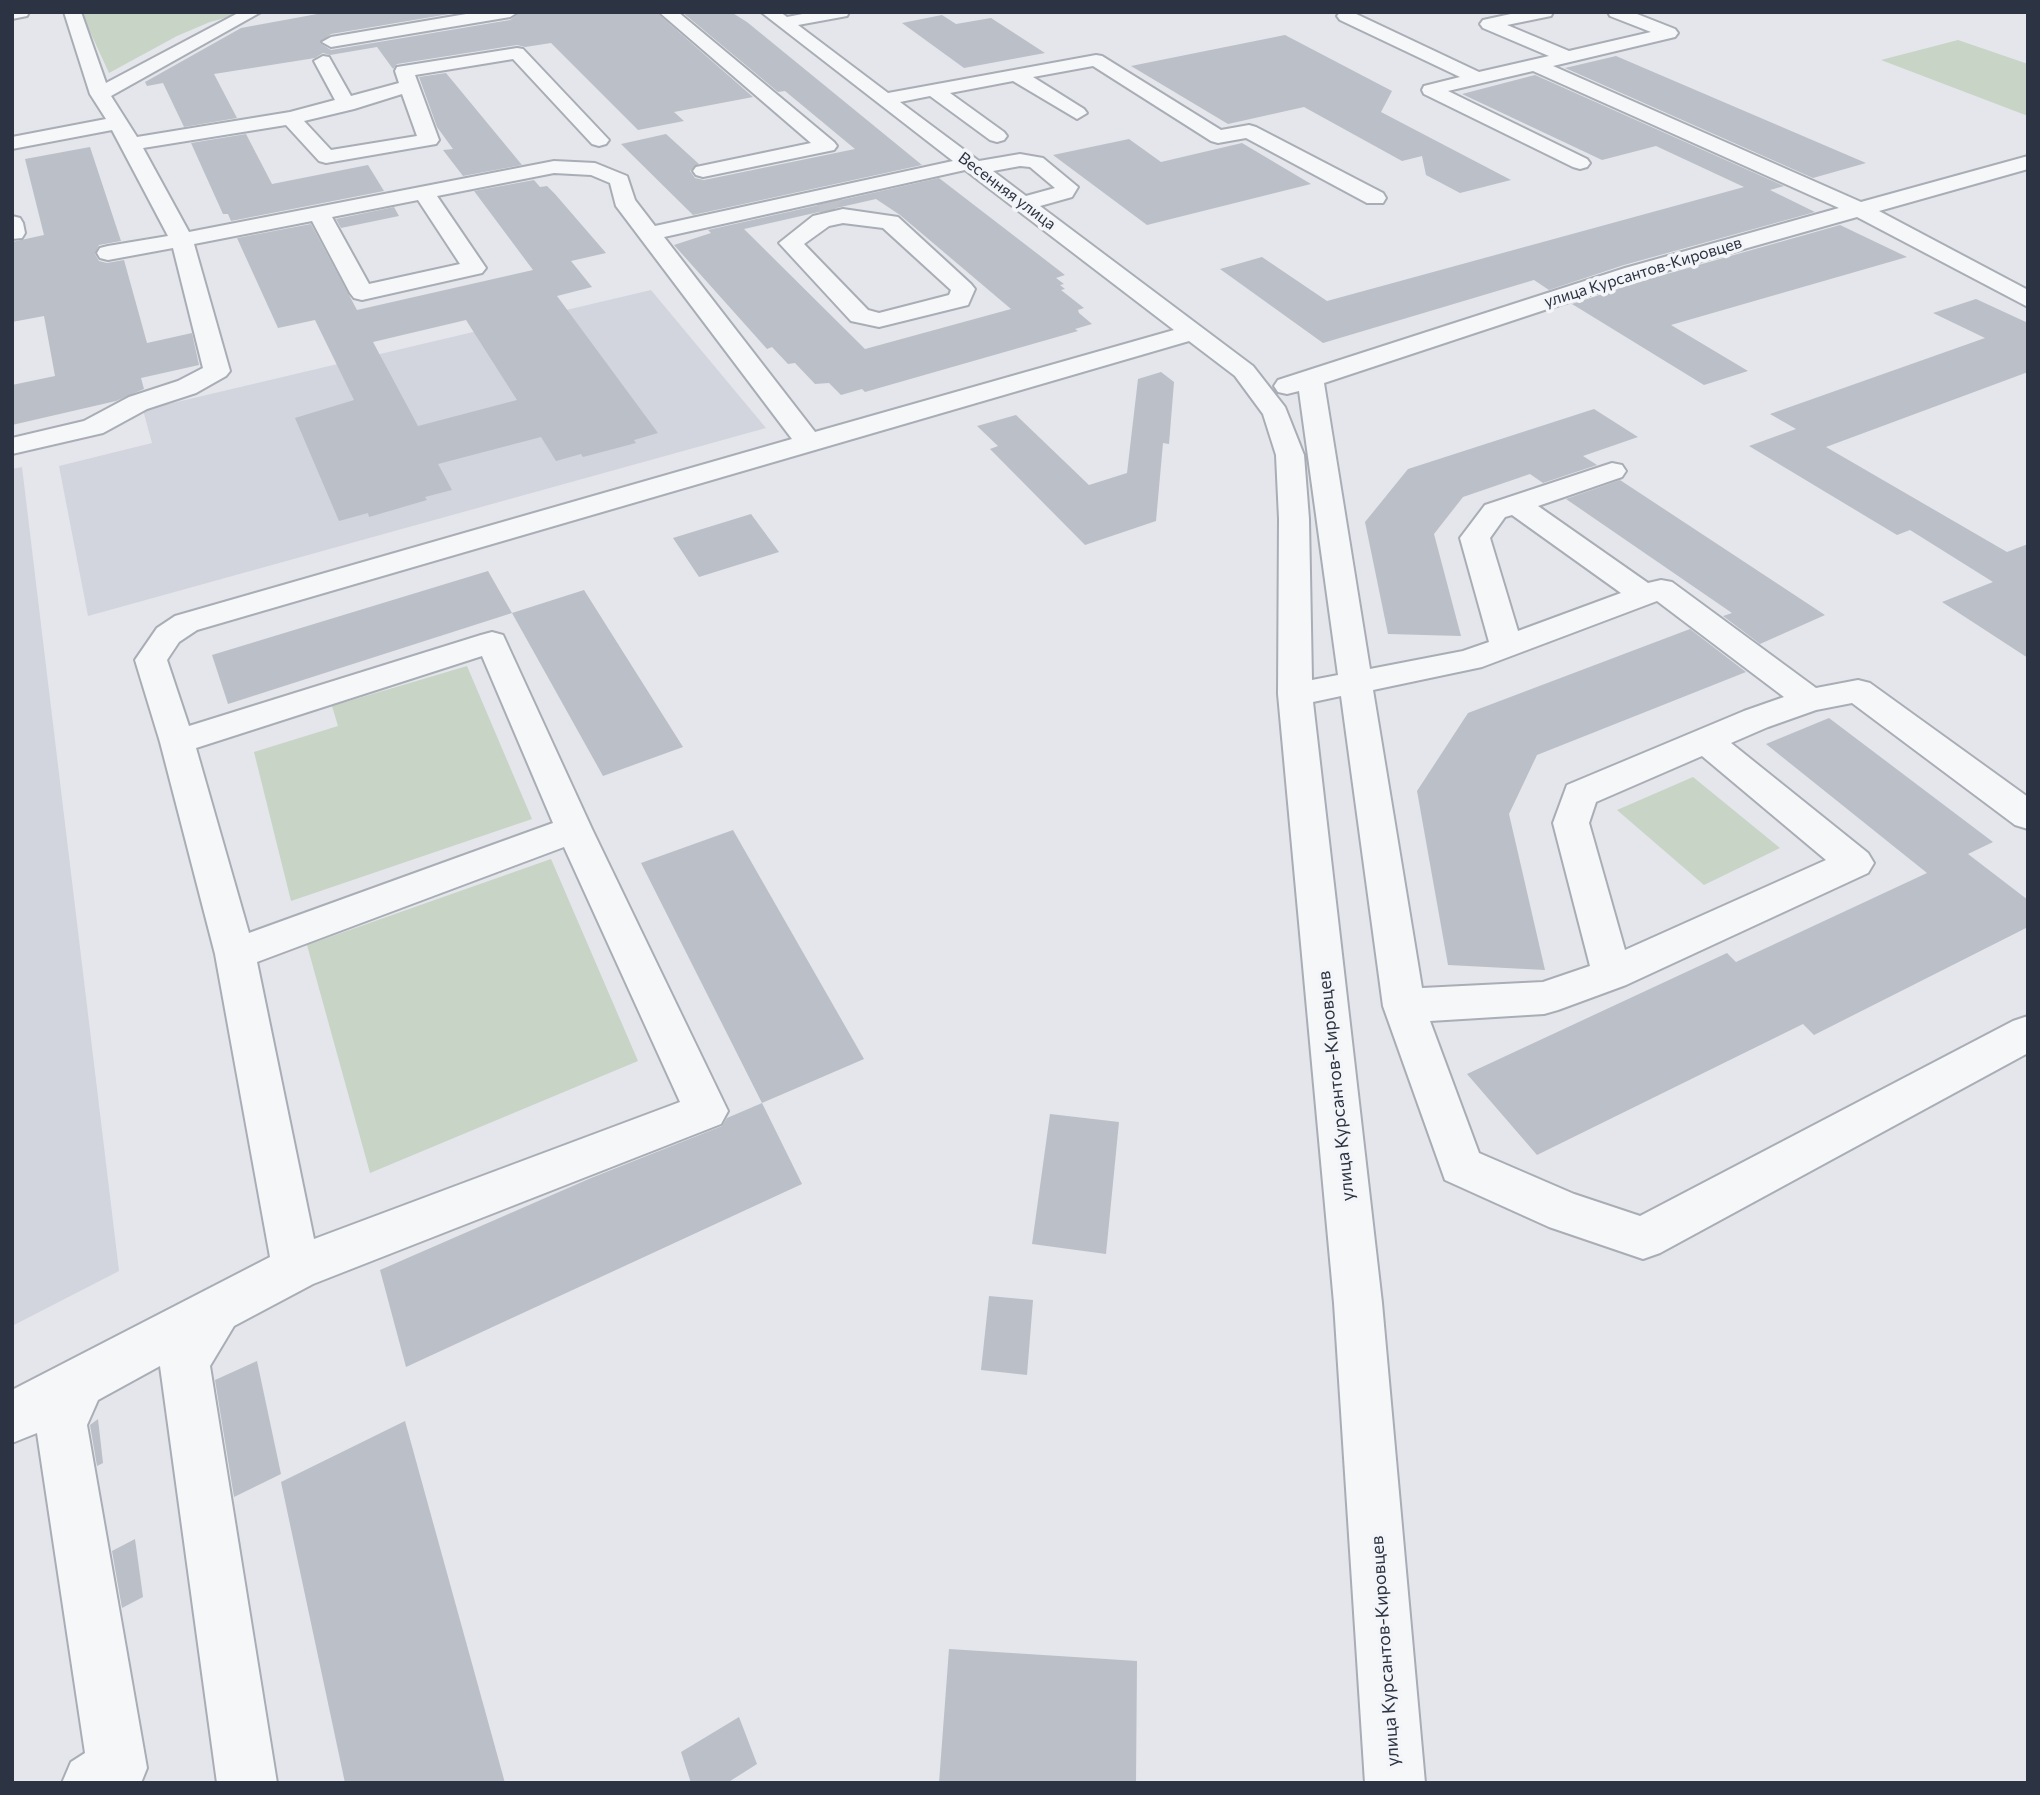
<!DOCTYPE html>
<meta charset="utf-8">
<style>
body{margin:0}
#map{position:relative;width:2040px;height:1795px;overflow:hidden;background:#e4e6eb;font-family:Commissioner,sans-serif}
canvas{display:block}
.frame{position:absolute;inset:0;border:14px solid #2c3342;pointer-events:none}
</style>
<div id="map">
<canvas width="2040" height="1795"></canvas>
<div class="frame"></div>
</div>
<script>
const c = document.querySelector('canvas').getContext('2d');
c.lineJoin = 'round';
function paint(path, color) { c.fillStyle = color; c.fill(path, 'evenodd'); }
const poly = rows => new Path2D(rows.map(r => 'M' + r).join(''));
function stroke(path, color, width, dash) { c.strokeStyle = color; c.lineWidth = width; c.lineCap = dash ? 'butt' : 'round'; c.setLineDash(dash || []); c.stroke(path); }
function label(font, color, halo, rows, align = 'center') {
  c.font = font + ' Commissioner,sans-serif'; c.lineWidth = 7; c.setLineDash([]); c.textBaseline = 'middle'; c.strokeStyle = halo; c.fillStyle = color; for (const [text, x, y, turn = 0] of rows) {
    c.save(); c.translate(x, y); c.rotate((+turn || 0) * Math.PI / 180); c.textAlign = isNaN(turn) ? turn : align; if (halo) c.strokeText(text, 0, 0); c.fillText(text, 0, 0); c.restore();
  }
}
const built = poly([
 [651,290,766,428,88,616,59,466,152,443,143,410],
 [22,467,119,1271,12,1326,12,469]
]);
const green = poly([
 [81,12,239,12,240,14,210,22,177,36,109,73],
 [1958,40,2028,64,2028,116,1881,60],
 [467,666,532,819,291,901,254,752,338,726,332,706],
 [1693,777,1780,848,1704,885,1617,810],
 [551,859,638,1061,370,1173,307,945]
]);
const building = poly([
 [328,12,461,12,331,34,320,43,331,50,510,20,521,12,656,12,753,97,674,112,684,121,638,130,551,43,525,47,517,45,397,64,393,69,377,47,330,55,323,53,315,58,214,74,237,118,184,127,163,83,147,86,145,82,241,28],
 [682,12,731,12,747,22,922,165,693,215,621,144,666,134,699,164,690,171,695,178,704,180,855,149,785,91,778,92],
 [942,15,956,24,991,18,1045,53,964,68,902,23],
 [1285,35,1392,91,1381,112,1511,180,1460,193,1426,175,1422,156,1402,161,1304,107,1228,124,1131,66],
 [1616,56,1866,163,1813,178,1565,68],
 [446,73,522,165,463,176,443,150,453,149,437,127,419,77],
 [1535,75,1784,186,1770,190,1815,212,1624,265,1549,290,1534,280,1323,343,1220,269,1262,257,1327,301,1744,187,1656,146,1602,160,1462,94],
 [246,134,272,184,368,165,384,191,231,221,228,214,223,214,191,143],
 [1129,139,1161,162,1242,143,1311,184,1147,225,1053,155],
 [90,147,121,241,99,245,95,254,99,261,107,263,124,260,147,343,192,333,199,365,141,378,144,389,116,401,12,425,12,385,55,376,44,316,12,322,12,242,44,235,25,159],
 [939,178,1065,275,1056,278,1064,284,1060,285,1065,289,1061,290,1084,308,1078,310,1079,313,1092,324,1075,329,1078,331,865,392,862,389,841,395,829,383,815,384,795,363,788,364,772,347,767,349,674,245,711,233,708,230],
 [876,199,900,215,1011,309,865,349,744,229],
 [534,180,540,187,547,186,555,194,606,253,571,261,592,287,557,296,658,433,634,440,636,443,583,457,581,454,556,461,541,437,438,464,452,490,425,497,427,500,369,517,368,513,339,521,295,418,354,400,315,320,278,328,237,238,311,224,357,310,533,270,474,191],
 [466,320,517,400,418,426,373,342],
 [394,207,399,216,341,228,336,219],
 [1840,225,1907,257,1671,325,1748,371,1704,385,1572,304,1642,281],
 [1976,299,2028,323,2028,372,1826,447,2007,552,2028,544,2028,658,1942,602,1993,582,1910,530,1897,535,1749,446,1796,429,1770,414,1985,338,1933,313],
 [1161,372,1174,382,1169,444,1163,443,1156,521,1085,545,990,449,998,446,977,426,1016,415,1089,485,1127,473,1138,379],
 [1594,409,1638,437,1583,456,1597,465,1543,483,1530,474,1463,497,1434,534,1461,636,1388,634,1365,522,1408,469],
 [1620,480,1825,615,1760,644,1723,616,1732,613,1566,499],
 [751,514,779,552,699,577,673,538],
 [488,571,512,613,228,704,212,655],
 [584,590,683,747,603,776,512,613],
 [1690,629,1746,672,1537,755,1509,814,1545,970,1448,965,1417,791,1468,713],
 [1829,718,1993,842,1968,854,2028,900,2028,927,1814,1035,1803,1024,1537,1155,1467,1074,1727,953,1736,962,1927,873,1766,744],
 [733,830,864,1059,762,1103,641,863],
 [762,1103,802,1184,406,1367,380,1270,591,1178,722,1126,727,1118],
 [1050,1114,1119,1122,1106,1254,1032,1244],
 [989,1296,1033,1300,1027,1375,981,1370],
 [257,1361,281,1474,234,1497,215,1380],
 [98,1419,103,1463,97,1466,90,1425],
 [405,1421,505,1783,345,1783,281,1482],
 [135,1539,143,1597,122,1608,112,1551],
 [949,1649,1137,1661,1136,1783,939,1783],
 [739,1717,757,1764,727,1783,691,1783,681,1752]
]);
const minorTunnelFar1 = poly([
 [823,198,828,203]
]);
const minorTunnel = poly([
 [826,201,835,209]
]);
const minor = poly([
 [12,12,29,12,27,16,12,19,12,12],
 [64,12,81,12,106,83,240,12,261,12,111,96,137,137,290,112,335,100,314,61,323,56,329,57,351,96,399,83,395,71,397,67,517,48,523,49,609,140,606,144,599,146,592,144,513,59,415,75,439,140,436,144,326,163,319,161,286,125,143,148,189,232,554,161,595,163,627,176,635,200,655,226,953,161,761,12,780,12,787,17,813,12,849,12,847,16,798,25,888,93,1096,55,1102,56,1221,130,1249,125,1256,127,1383,193,1386,198,1383,203,1367,203,1246,138,1218,143,1211,141,1093,66,1033,77,1084,109,1087,113,1077,119,1013,81,950,93,1004,132,1007,136,1004,140,997,142,990,140,930,96,900,102,979,161,1020,154,1043,158,1078,187,1072,197,1040,206,1253,366,1285,407,1304,455,1309,519,1312,680,1338,675,1299,391,1287,394,1278,392,1274,386,1278,380,1625,268,1839,208,1533,71,1448,91,1587,159,1590,163,1587,167,1580,169,1573,167,1424,94,1422,90,1424,86,1460,77,1340,20,1337,16,1340,12,1352,12,1479,72,1549,56,1483,28,1480,24,1483,20,1520,12,1553,12,1551,16,1507,25,1569,51,1651,32,1610,16,1608,12,1632,12,1675,29,1678,33,1675,37,1553,66,1861,202,2028,156,2028,169,1879,211,2028,290,2028,307,1857,217,1641,278,1324,383,1370,669,1463,651,1489,642,1460,538,1485,505,1612,463,1622,465,1626,471,1622,477,1538,506,1648,583,1661,580,1672,582,1816,688,1858,680,1870,683,2028,797,2028,829,2015,825,1852,703,1816,710,1768,727,1731,743,1868,853,1874,863,1868,873,1626,985,1558,1010,1544,1014,1430,1021,1479,1153,1574,1194,1640,1216,2013,1021,2028,1016,2028,1053,1660,1253,1643,1259,1549,1227,1445,1180,1383,1006,1341,696,1313,702,1382,1303,1425,1783,1365,1783,1334,1303,1278,694,1279,519,1276,455,1263,414,1235,376,1189,341,197,630,179,642,167,660,189,726,481,635,492,632,503,635,592,829,728,1111,721,1124,313,1284,234,1326,210,1366,277,1783,217,1783,160,1366,98,1400,87,1425,147,1768,141,1783,62,1783,71,1762,85,1753,37,1433,12,1443,12,1390,270,1257,215,954,160,742,135,660,157,628,175,616,792,439,616,206,610,183,591,175,554,173,437,196,486,268,482,273,362,300,354,298,350,293,312,221,194,244,230,371,226,376,196,393,147,409,103,433,12,454,12,438,84,421,129,397,178,381,203,368,173,248,108,260,100,258,97,253,100,248,108,246,168,236,112,130,12,149,12,137,106,119,90,94,64,12],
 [402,94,417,136,331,150,304,121,354,109,402,94],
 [1020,166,1030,167,1055,188,1026,196,993,171,1020,166],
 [965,170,1174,330,815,432,664,237,965,170],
 [418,200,460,264,369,284,332,217,418,200],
 [1512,515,1621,593,1518,631,1490,538,1505,517,1512,515],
 [1657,601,1784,697,1744,711,1567,785,1553,823,1590,966,1543,982,1422,988,1373,690,1482,667,1657,601],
 [482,656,553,823,249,933,196,748,482,656],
 [1702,756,1826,860,1625,950,1589,823,1596,802,1702,756],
 [564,847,680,1102,314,1239,257,962,564,847],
 [478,12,518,12,510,17,331,47,322,42,331,37,478,12],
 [659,12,678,12,834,142,837,146,834,150,703,177,696,175,693,171,696,167,811,143,659,12],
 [843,209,898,217,971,284,975,289,968,305,879,327,851,321,779,243,813,216,843,209],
 [843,223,883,228,951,290,949,295,879,313,868,310,804,244,829,226,843,223],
 [12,216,20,218,23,223,25,233,22,238,12,239,12,216]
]);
const farStreetnames = [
 ["Весенняя улица",1007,191,37],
 ["улица Курсантов-Кировцев",1643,272,-17]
];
const streetNames = [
 ["улица Курсантов-Кировцев",1336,1086,-96],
 ["улица Курсантов-Кировцев",1385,1651,-94]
];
paint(built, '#d2d5dd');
paint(green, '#c8d4c5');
paint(building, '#bbbfc7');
stroke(minorTunnelFar1, '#bfc2c9', 19, [19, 10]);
stroke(minorTunnel, '#bfc2c9', 24, [24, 12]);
stroke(minor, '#a9adb5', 4);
paint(minor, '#f6f7f9');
label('16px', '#2c3342', '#f3f5f8', farStreetnames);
label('18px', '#2c3342', '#f3f5f8', streetNames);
</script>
